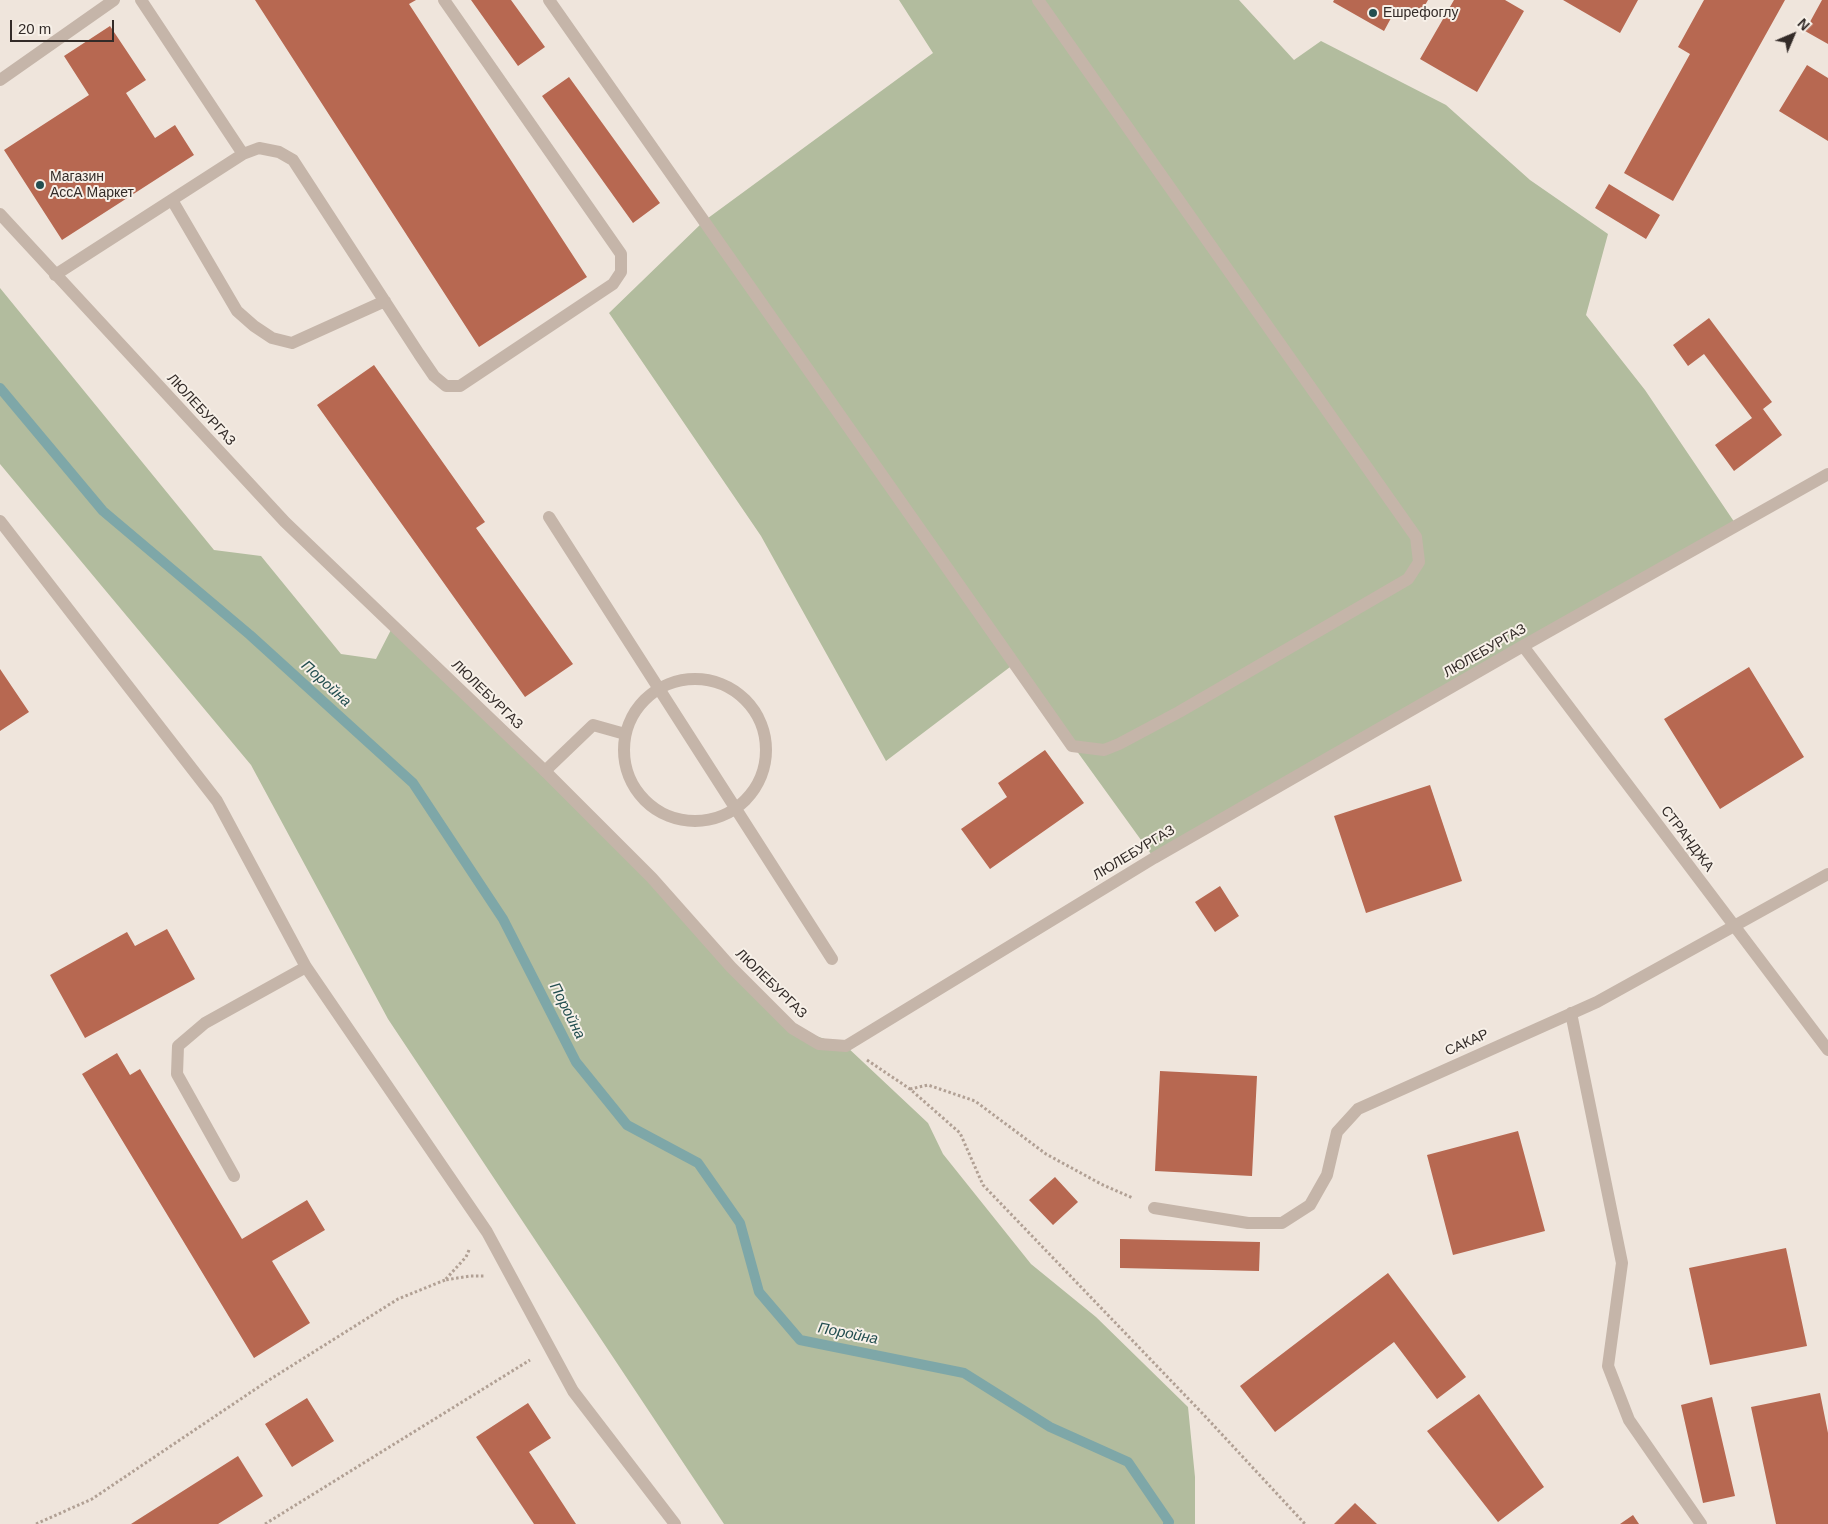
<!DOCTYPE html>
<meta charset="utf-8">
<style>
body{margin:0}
#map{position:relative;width:1828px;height:1524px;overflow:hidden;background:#efe5dc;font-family:Helvetica,sans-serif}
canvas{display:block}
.north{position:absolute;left:1768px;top:10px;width:50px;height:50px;-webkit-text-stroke:4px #f7f0e8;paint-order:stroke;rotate:45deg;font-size:14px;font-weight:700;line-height:20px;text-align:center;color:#332b28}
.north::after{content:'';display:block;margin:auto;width:18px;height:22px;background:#332b28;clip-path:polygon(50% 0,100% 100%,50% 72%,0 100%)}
.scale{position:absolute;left:10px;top:20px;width:104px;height:22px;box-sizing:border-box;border:2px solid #332b28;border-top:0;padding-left:6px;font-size:15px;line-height:18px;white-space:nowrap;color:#332b28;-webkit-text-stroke:4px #f7f0e8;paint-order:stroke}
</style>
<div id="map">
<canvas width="1828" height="1524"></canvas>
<div class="north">N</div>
<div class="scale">20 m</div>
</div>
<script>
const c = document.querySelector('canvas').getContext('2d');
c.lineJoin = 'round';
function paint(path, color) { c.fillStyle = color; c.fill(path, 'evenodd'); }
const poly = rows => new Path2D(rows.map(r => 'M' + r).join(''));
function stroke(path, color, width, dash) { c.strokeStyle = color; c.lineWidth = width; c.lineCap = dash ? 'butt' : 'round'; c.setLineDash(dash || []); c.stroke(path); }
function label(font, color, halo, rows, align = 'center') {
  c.font = font + ' Helvetica,sans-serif'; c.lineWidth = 4; c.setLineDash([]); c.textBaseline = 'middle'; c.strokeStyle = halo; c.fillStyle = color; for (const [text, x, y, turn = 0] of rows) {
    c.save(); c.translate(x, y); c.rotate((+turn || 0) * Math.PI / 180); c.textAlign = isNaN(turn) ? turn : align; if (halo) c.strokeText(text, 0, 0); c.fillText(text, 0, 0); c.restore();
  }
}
const green = poly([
 [899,0,1239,0,1294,60,1321,41,1446,105,1530,180,1608,234,1586,315,1645,390,1737,526,1154,858,1014,664,886,761,761,536,609,313,704,221,933,53],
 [0,288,214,550,261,556,341,654,376,659,393,626,545,771,792,1028,846,1046,928,1123,943,1154,1031,1264,1096,1317,1188,1407,1195,1477,1195,1524,724,1524,388,1019,251,765,0,464]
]);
const stream = poly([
 [0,388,103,511,250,635,413,783,503,919,576,1062,627,1125,698,1163,740,1223,759,1292,800,1340,964,1373,1050,1427,1128,1462,1169,1522,1168,1524]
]);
const building = poly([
 [255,0,416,0,409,4,587,277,479,347],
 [471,0,511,0,545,47,518,66],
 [1334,0,1428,0,1417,19,1397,7,1384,31,1333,2],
 [1454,0,1505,0,1524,11,1477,92,1420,59],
 [1563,0,1638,0,1620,33],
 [1704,0,1785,0,1673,201,1624,173,1690,54,1678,47],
 [1822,0,1828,0,1828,44,1805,31],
 [110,26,146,80,126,93,155,138,175,125,194,155,62,240,4,150,89,95,64,56],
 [1807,65,1828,78,1828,141,1779,111],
 [569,77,660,203,633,223,542,96],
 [1609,184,1660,215,1646,239,1595,208],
 [1709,318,1772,402,1763,409,1782,435,1734,471,1715,445,1752,418,1704,354,1688,366,1673,345],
 [374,365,485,522,476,528,573,664,525,697,317,405],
 [1749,667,1804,757,1720,809,1664,719],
 [0,669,29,712,0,731],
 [1045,750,1084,803,990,869,961,829,1007,797,998,783],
 [1430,785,1462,881,1366,913,1334,816],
 [1220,886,1239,916,1215,932,1195,902],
 [167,929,195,979,85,1038,50,975,127,932,135,946],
 [117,1053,130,1075,140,1069,242,1239,307,1200,325,1230,272,1261,310,1323,254,1358,82,1074],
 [1160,1071,1257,1076,1252,1176,1155,1171],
 [1518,1131,1545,1231,1453,1255,1427,1155],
 [1055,1177,1078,1202,1053,1225,1029,1200],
 [1120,1239,1260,1242,1259,1271,1120,1268],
 [1786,1248,1807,1346,1710,1365,1689,1268],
 [1388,1273,1466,1377,1437,1399,1394,1342,1275,1432,1240,1386],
 [1820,1393,1828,1433,1828,1524,1776,1524,1751,1407],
 [1479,1394,1544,1487,1498,1522,1427,1431],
 [1712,1397,1735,1496,1703,1503,1681,1405],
 [307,1398,334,1441,292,1467,265,1424],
 [528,1403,551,1438,529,1452,576,1524,534,1524,476,1437],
 [238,1456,263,1496,218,1524,131,1524],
 [1355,1503,1377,1524,1334,1524],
 [1633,1515,1639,1524,1620,1524]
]);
const path = poly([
 [867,1060,910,1089,960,1133,983,1185,1203,1414,1305,1524],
 [910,1089,928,1085,975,1101,1046,1154,1101,1184,1133,1198],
 [469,1250,466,1257,445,1280,470,1276,484,1276],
 [36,1524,92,1499,269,1380,398,1299,445,1280],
 [265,1524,530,1360]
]);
const service = poly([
 [141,0,243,154],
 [549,0,1072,746,1104,750,1119,744,1179,712,1408,579,1419,562,1416,537,1038,0],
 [172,200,237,311,254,326,272,338,292,343,385,301],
 [55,275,243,154,259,148,279,152,293,160,419,354,434,376,446,386,460,386,613,284,621,272,621,254,444,0],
 [549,517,832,959],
 [0,521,217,801,306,967,487,1232,573,1391,675,1524],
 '624 750a71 71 0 1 1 142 0a71 71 0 1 1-142 0Z',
 [545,771,593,725,625,734],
 [234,1176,177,1074,178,1046,205,1023,306,967]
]);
const minor = poly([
 [0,80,114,0],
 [0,214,285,522,545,771,652,878,731,967,792,1028,819,1044,846,1046,1154,858,1523,646,1828,474],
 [1523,646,1828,1050],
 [1571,1013,1622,1263,1608,1366,1629,1420,1701,1524],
 [1154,1208,1248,1223,1282,1223,1310,1205,1327,1175,1337,1132,1358,1109,1597,1002,1828,874]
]);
const markers = [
 [1373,13,5,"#234e50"],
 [40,185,5,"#234e50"]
];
const poiNames = [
 ["Ешрефоглу",1383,13],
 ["Магазин",50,177],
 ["АссА Маркет",50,193]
];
const streetNames = [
 ["ЛЮЛЕБУРГАЗ",201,410,47],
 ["ЛЮЛЕБУРГАЗ",1485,651,-30],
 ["ЛЮЛЕБУРГАЗ",487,695,44],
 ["СТРАНДЖА",1687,839,53],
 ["ЛЮЛЕБУРГАЗ",1134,853,-31],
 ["ЛЮЛЕБУРГАЗ",771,984,44],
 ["САКАР",1467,1043,-24]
];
const waterNames = [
 ["Поройна",326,684,42],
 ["Поройна",567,1011,63],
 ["Поройна",848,1334,11]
];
paint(green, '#b2bc9e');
stroke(stream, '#7ea7a8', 10);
paint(building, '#b76851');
stroke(path, '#b1a094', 3, [2.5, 2.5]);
stroke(service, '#c5b5a9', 12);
stroke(minor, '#c5b5a9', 12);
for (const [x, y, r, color] of markers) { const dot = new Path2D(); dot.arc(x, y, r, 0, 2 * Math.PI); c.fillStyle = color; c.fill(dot); stroke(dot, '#f7f0e8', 2); }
label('14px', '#332b28', '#f7f0e8', poiNames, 'left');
label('14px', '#332b28', '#f7f0e8', streetNames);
label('italic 15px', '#234e50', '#f7f0e8', waterNames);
</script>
